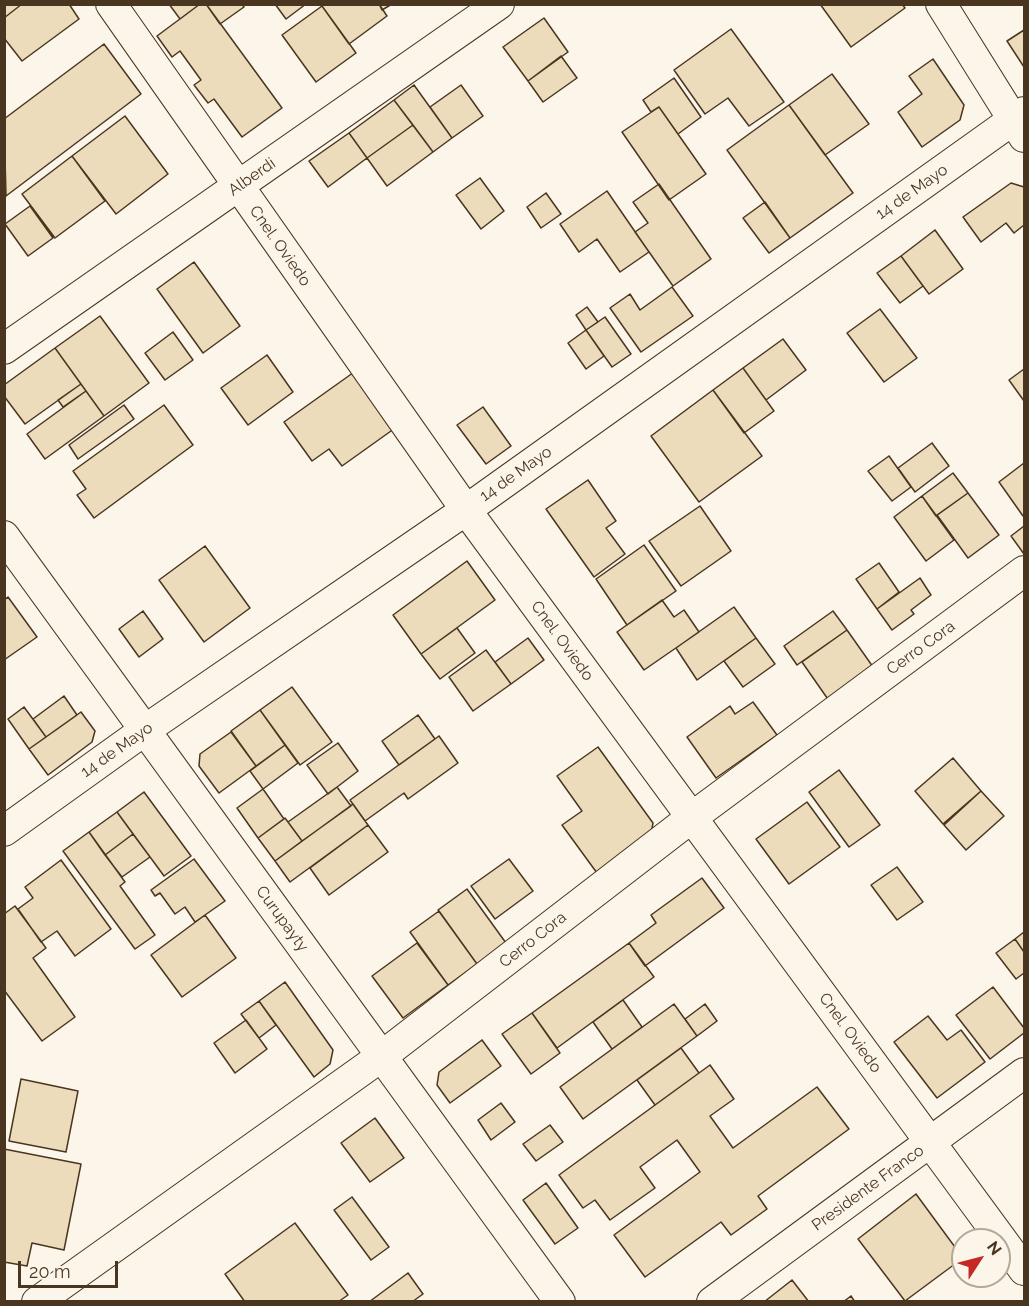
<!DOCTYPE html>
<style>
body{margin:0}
#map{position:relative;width:1029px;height:1306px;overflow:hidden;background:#fbf6e9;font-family:Raleway,sans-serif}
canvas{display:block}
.frame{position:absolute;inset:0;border:6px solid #4a3520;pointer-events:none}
.north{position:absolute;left:951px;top:1228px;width:60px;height:60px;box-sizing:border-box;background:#fbf6e9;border:2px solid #b4a999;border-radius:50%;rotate:54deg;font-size:16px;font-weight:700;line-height:24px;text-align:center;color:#4a3520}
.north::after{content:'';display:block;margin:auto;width:21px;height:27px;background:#c62828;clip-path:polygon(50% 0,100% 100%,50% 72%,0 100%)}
.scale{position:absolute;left:18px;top:1261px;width:100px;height:27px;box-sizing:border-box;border:3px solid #4a3520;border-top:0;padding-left:8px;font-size:18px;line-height:21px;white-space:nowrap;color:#4a3520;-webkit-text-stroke:4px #fbf6e9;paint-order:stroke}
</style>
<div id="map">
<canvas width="1029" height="1306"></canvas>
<div class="frame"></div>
<div class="north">N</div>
<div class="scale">20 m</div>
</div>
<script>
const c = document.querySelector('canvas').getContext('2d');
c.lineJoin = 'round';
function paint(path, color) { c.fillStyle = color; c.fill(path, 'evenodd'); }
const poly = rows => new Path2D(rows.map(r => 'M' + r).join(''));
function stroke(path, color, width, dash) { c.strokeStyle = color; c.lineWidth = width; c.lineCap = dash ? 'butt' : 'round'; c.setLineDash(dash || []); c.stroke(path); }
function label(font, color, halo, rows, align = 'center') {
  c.font = font + ' Raleway,sans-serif'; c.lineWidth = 4.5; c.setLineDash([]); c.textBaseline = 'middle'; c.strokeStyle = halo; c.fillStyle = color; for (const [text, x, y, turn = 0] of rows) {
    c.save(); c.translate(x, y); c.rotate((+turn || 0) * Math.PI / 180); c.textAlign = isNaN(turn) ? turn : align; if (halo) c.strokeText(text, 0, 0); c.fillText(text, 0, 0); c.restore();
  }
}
const building = poly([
 [4,4,22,4,4,18,4,4],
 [22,4,69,4,79,19,22,61,4,38,4,18,22,4],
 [169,4,200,4,180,19,169,4],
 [200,4,206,4,282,108,242,137,214,99,208,103,194,85,201,80,180,51,172,57,157,36,200,4],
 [206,4,242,4,244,7,220,24,206,4],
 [275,4,306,4,286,19,275,4],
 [324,4,379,4,387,16,349,44,322,6,324,4],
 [379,4,392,4,382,10,379,4],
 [820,4,902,4,905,8,851,47,820,4],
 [322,6,356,53,316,82,282,35,322,6],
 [544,18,568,52,528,81,503,47,544,18],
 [731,29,784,102,749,126,728,98,705,114,674,70,731,29],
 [1024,30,1024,67,1007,41,1024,30],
 [104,44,141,94,6,196,4,119,104,44],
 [561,56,577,78,543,102,528,81,561,56],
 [933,59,964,105,960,120,922,147,898,112,922,94,909,76,933,59],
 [832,74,869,124,825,155,789,105,832,74],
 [674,78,701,117,678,134,659,107,651,112,643,100,674,78],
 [414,85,452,138,433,152,394,100,414,85],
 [461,85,483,116,452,138,430,107,461,85],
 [394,100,413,125,367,158,349,133,394,100],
 [789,105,853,193,790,238,727,150,789,105],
 [659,107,706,174,669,200,622,132,659,107],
 [125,116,168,174,116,214,72,156,125,116],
 [413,125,433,152,387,186,367,158,413,125],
 [349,133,367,158,328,187,309,161,349,133],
 [72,156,105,201,55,238,22,194,72,156],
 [480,178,504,211,481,229,456,195,480,178],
 [1011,183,1024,187,1024,225,1014,233,1006,223,981,242,963,217,1011,183],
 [659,184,711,259,673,286,635,232,648,223,633,202,659,184],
 [607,191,649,252,620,272,597,239,579,252,560,224,607,191],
 [546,193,561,214,541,228,527,207,546,193],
 [765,202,790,238,769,253,743,218,765,202],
 [30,206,53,238,28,256,5,224,30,206],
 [935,230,963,269,929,294,901,256,935,230],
 [901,256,923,286,900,303,877,273,901,256],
 [194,262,240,326,203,353,157,289,194,262],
 [672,287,693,316,641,352,610,308,630,294,640,310,672,287],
 [587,307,598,322,586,330,576,315,587,307],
 [880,309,917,358,884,382,847,333,880,309],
 [100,316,149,383,104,416,55,348,100,316],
 [605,317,631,354,612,367,586,330,605,317],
 [586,330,604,356,586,369,568,343,586,330],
 [173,332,193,360,165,380,145,353,173,332],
 [783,339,806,370,766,400,743,368,783,339],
 [55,348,81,384,25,424,4,396,4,385,55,348],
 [267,355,293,392,248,425,221,388,267,355],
 [743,368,774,411,744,433,713,390,743,368],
 [1024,369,1024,401,1009,380,1024,369],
 [357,370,398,426,342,466,329,449,312,461,284,422,357,370],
 [81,384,86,391,63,407,58,400,81,384],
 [713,390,762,456,699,502,651,436,713,390],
 [86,391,104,416,45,459,27,434,86,391],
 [124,405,134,419,78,459,69,445,124,405],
 [164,405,193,445,94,518,77,495,86,489,73,471,164,405],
 [483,407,511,446,486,464,457,425,483,407],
 [932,443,949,466,915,492,898,468,932,443],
 [889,456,911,487,892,501,868,471,889,456],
 [1024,463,1024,515,1023,516,999,482,1024,463],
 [953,473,968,493,936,516,922,496,953,473],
 [588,480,616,521,606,528,625,554,594,577,546,509,588,480],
 [968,493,999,535,968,558,937,515,968,493],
 [922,496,954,540,926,561,894,517,922,496],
 [700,506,731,551,681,586,649,541,700,506],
 [1024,526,1024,554,1011,536,1024,526],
 [644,545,676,591,627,625,596,579,644,545],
 [205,546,250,608,204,642,159,580,205,546],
 [467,561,495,600,421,654,393,615,467,561],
 [879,563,899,592,877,609,856,579,879,563],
 [920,578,931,595,911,610,914,614,892,630,877,609,920,578],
 [8,597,37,637,4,660,4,600,8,597],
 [662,600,674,617,684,610,699,632,644,670,617,632,662,600],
 [734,607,756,638,697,680,676,648,734,607],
 [143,611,163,639,139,657,119,629,143,611],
 [833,611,847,630,797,665,784,646,833,611],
 [457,628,475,653,440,679,421,654,457,628],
 [847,630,878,674,832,705,802,662,847,630],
 [528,638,544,660,511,684,495,662,528,638],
 [756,638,775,664,743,687,724,661,756,638],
 [486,650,511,684,473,711,449,677,486,650],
 [292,687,332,742,300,765,260,710,292,687],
 [64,696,77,715,46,737,33,719,64,696],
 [753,702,777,735,716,778,687,737,730,706,735,714,753,702],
 [24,707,46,737,29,749,8,719,24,707],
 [260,710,285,745,256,766,231,731,260,710],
 [81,712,95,731,92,742,48,775,29,749,81,712],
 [418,715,435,739,399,765,382,741,418,715],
 [231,732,256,766,219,793,199,766,200,754,231,732],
 [439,736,458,763,408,799,404,793,365,821,350,800,439,736],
 [338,743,358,771,328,794,307,765,338,743],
 [285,745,298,763,263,789,250,771,285,745],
 [598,747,653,823,651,834,597,873,562,825,582,811,557,776,598,747],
 [953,758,981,791,943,824,915,791,953,758],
 [839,770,880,825,849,847,809,792,839,770],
 [337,787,351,806,302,841,288,822,337,787],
 [263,789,284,819,258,838,237,808,263,789],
 [981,791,1004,816,966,850,944,825,981,791],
 [144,792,191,856,164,876,117,812,144,792],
 [807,802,840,847,789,884,756,839,807,802],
 [353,804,368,825,290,882,275,861,353,804],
 [117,812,133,834,105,855,89,832,117,812],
 [285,818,302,841,275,861,258,838,285,818],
 [368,825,388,852,329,895,310,868,368,825],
 [89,832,125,882,120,886,155,935,135,949,63,851,89,832],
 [133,834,150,857,122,877,105,855,133,834],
 [194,859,225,901,195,922,185,907,175,914,160,893,155,896,151,890,194,859],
 [509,859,533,891,495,919,471,886,509,859],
 [61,860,111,929,75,956,57,931,41,942,18,909,33,898,25,887,61,860],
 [897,867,923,902,897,920,871,885,897,867],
 [702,878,724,908,645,966,629,943,656,923,651,915,702,878],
 [467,889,506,943,477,964,438,910,467,889],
 [15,906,46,948,33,958,75,1017,42,1041,4,990,4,914,15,906],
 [439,911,477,964,448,985,410,932,439,911],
 [205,915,236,958,182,997,151,955,205,915],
 [1024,932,1024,952,1015,939,1024,932],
 [1015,939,1024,952,1024,973,1016,979,996,953,1015,939],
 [417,943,448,985,403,1018,372,976,417,943],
 [629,943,654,977,557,1048,532,1013,629,943],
 [285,982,333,1050,330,1064,314,1077,259,1001,285,982],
 [993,987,1024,1028,1024,1033,990,1059,956,1015,993,987],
 [623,1000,642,1027,612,1049,593,1022,623,1000],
 [259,1001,276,1025,259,1038,241,1014,259,1001],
 [674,1004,697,1036,583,1119,560,1087,674,1004],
 [705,1004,717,1021,697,1036,685,1019,705,1004],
 [532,1013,560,1053,531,1074,502,1034,532,1013],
 [928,1016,947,1040,961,1030,985,1062,937,1098,894,1042,928,1016],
 [246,1020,267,1049,235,1073,214,1043,246,1020],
 [482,1040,501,1066,450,1103,437,1085,439,1072,482,1040],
 [681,1048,699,1073,655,1105,637,1080,681,1048],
 [710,1065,734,1099,710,1116,733,1148,817,1087,849,1129,758,1196,767,1209,731,1235,721,1222,645,1277,614,1235,700,1172,677,1140,640,1167,655,1188,610,1220,595,1200,583,1208,559,1175,710,1065],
 [21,1079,78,1091,66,1152,9,1141,21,1079],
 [501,1103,515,1122,491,1140,478,1120,501,1103],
 [375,1118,404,1158,370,1182,341,1143,375,1118],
 [550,1125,563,1142,536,1161,523,1144,550,1125],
 [4,1149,81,1164,64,1250,32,1243,27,1266,4,1262,4,1149],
 [546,1183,578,1228,555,1244,523,1200,546,1183],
 [916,1194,963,1258,905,1301,858,1239,916,1194],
 [352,1197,389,1247,371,1260,334,1210,352,1197],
 [295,1223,348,1295,338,1302,245,1302,225,1274,295,1223],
 [408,1273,423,1294,412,1302,369,1302,408,1273],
 [792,1280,809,1302,764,1302,792,1280],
 [851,1296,855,1302,843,1302,851,1296]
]);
const street = poly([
 [111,4,466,510,1024,1270],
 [941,4,1024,137],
 [4,349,499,4],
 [4,536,560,1302],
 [4,831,145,730,466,510,1024,112],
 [37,1302,382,1056,691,818,1024,571],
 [712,1302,1024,1073]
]);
const streetNames = [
 ["Alberdi",252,177,-35],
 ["14 de Mayo",912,192,-35],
 ["Cnel. Oviedo",280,246,55],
 ["14 de Mayo",516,474,-35],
 ["Cnel. Oviedo",562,641,54],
 ["Cerro Cora",921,648,-36],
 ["14 de Mayo",117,750,-35],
 ["Curupayty",282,919,54],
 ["Cerro Cora",533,940,-38],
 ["Cnel. Oviedo",850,1033,54],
 ["Presidente Franco",868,1188,-36]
];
paint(building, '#ecdcbc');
stroke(building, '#4a3520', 1.5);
stroke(street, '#4a3520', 32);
stroke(street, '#fbf6e9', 30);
label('16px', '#4a3520', '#fbf6e9', streetNames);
</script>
